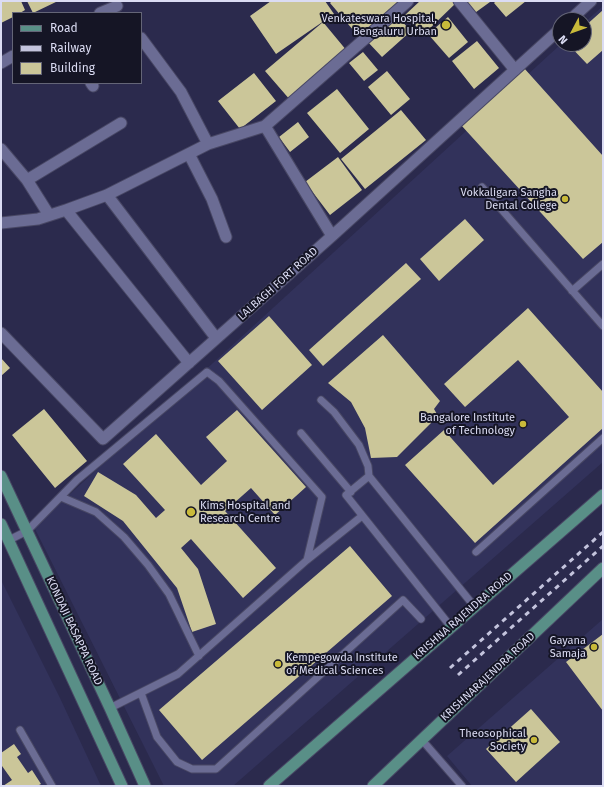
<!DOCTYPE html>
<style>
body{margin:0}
#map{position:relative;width:604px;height:787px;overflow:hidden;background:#2b2a4d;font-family:"Fira Sans",sans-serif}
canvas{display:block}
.frame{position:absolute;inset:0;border:2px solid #dbdcf3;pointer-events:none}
.legend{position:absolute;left:12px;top:12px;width:130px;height:72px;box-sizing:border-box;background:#151525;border:1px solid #646577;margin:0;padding:5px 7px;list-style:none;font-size:12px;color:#dbdcf3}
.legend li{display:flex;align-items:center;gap:8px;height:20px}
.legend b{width:20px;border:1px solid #646577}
.north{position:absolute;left:552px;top:12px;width:40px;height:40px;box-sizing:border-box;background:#151525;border:1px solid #646577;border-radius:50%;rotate:229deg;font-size:11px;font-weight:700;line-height:16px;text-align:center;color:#dbdcf3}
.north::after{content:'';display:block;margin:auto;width:14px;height:18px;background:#c9ba3a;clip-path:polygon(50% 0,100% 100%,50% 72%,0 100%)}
</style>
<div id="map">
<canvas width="604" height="787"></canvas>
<div class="frame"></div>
<ul class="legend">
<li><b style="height:5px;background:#598f87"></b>Road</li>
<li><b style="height:5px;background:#c4c4dd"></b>Railway</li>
<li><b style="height:11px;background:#cbc699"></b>Building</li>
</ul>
<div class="north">N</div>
</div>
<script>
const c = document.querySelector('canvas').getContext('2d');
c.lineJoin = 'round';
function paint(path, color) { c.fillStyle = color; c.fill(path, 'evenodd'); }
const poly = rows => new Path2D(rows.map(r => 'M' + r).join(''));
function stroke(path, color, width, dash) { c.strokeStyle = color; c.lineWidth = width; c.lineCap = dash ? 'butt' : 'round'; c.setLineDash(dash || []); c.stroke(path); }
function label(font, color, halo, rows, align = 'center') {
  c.font = font + ' "Fira Sans",sans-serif'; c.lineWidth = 4; c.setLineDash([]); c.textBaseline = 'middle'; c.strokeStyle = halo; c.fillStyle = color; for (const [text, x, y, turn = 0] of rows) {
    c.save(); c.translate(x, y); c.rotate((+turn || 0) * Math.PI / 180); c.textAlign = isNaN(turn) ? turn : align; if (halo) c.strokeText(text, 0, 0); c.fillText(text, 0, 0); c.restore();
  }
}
const built = poly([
 [603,6,603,462,233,786,164,786,34,527,561,44,584,44,584,23],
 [1,580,60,698,101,786,1,786],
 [603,619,603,786,472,786,447,756]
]);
const building = poly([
 [1,1,21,1,25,10,20,13,13,13,13,17,1,23],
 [27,1,58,1,33,13],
 [271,1,325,1,334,14,276,54,250,16],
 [332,1,404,1,360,38,330,3],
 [420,1,456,1,457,2,424,34,405,15],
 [462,1,490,1,490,2,472,15],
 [496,1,526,1,506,17,494,3],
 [603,10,603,50,587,64,568,44,584,44,584,27],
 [395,14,411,31,382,57,366,40],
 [448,17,468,42,449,58,428,34],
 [323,22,347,51,291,101,265,71],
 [477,41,499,68,474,89,452,61],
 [363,52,378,70,364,81,349,63],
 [524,68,603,156,603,242,583,259,461,125],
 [387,71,410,99,391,115,368,87],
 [254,73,276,101,240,129,218,101],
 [337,89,369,129,340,153,307,113],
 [401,110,426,140,365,189,341,159],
 [298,122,309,137,290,152,279,137],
 [338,157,362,190,330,215,305,182],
 [465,219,484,240,439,281,420,259],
 [406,263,421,279,323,366,309,350],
 [528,308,603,392,603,428,475,543,405,465,444,430,493,485,569,417,518,360,465,407,444,384],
 [269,316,312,365,262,410,218,361],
 [383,335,440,401,434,409,438,416,397,457,371,458,365,428,351,402,328,383],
 [1,358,10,368,1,376],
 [44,409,87,461,55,488,12,435],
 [237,410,306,487,275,515,251,488,225,511,276,568,243,598,191,539,181,548,198,569,216,624,192,632,177,588,123,521,84,496,98,472,136,495,156,518,165,510,123,464,156,434,201,485,227,461,206,437],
 [350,546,392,596,202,760,159,710],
 [603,634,603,711,566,662],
 [531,709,560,742,516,782,486,749],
 [14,744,21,754,17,757,28,773,32,770,41,784,37,786,3,786,12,780,2,766,1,767,1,753]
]);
const service = poly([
 [482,187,603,326],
 [572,291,603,264],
 [321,400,334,412,359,445,368,466,369,476],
 [301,433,351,492],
 [61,497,96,512,124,537,148,565,169,594,199,656],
 [9,540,27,531,77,480,207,372,219,381,322,497,307,560,178,674,110,708],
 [476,552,603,438],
 [307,560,362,516],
 [451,627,346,495,369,476,474,606],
 [141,693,157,737,177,762,192,769,216,769,403,600,421,619],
 [20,730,52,786],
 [422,740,462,786]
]);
const minor = poly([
 [459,1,515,70],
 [100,13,117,6],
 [570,20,591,1],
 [141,38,181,92,208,144],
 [1,63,13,56],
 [91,83,93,86],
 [1,149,27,180,49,215],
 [189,154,212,199,226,237],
 [27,180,121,123],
 [107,195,216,338],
 [66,210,189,363],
 [1,223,38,219,66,210,107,195,208,144,265,126],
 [332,236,265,126,408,1],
 [1,333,103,439,332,236,560,29]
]);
const primary = poly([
 [1,476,110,708,145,786],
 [1,524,122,786],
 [269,786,603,495],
 [373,786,603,568]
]);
const rail = poly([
 [450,668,603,532],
 [458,675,603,546]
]);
const markers = [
 [446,25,5,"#c9ba3a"],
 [565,199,4,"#c9ba3a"],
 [523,424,4,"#c9ba3a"],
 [191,512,5,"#c9ba3a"],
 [594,647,4,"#c9ba3a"],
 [278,664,4,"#c9ba3a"],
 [534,740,4,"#c9ba3a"]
];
const poiNames = [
 ["Venkateswara Hospital,",437,19],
 ["Bengaluru Urban",437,32],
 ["Vokkaligara Sangha",557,193],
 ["Dental College",557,206],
 ["Bangalore Institute",515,418],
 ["of Technology",515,431],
 ["Kims Hospital and",200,506,"left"],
 ["Research Centre",200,519,"left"],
 ["Gayana",586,641],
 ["Samaja",586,654],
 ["Kempegowda Institute",286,658,"left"],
 ["of Medical Sciences",286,671,"left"],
 ["Theosophical",526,734],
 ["Society",526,747]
];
const streetNames = [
 ["LALBAGH FORT ROAD",278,284,-42],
 ["KRISHNA RAJENDRA ROAD",463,616,-41],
 ["KONDAJI BASAPPA ROAD",74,631,65],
 ["KRISHNARAJENDRA ROAD",488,677,-43]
];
paint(built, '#32325b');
paint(building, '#cbc699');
stroke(service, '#484764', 9);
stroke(minor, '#484764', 13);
stroke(primary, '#484764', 13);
stroke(service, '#6b6c94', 7);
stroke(minor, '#6b6c94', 11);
stroke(primary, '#598f87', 11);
stroke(rail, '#c4c4dd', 3, [5, 5]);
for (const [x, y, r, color] of markers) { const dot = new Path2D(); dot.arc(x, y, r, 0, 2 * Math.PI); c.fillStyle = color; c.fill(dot); stroke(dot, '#151525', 1.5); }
label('11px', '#dbdcf3', '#151525', poiNames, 'right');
label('11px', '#dbdcf3', '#151525', streetNames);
</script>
